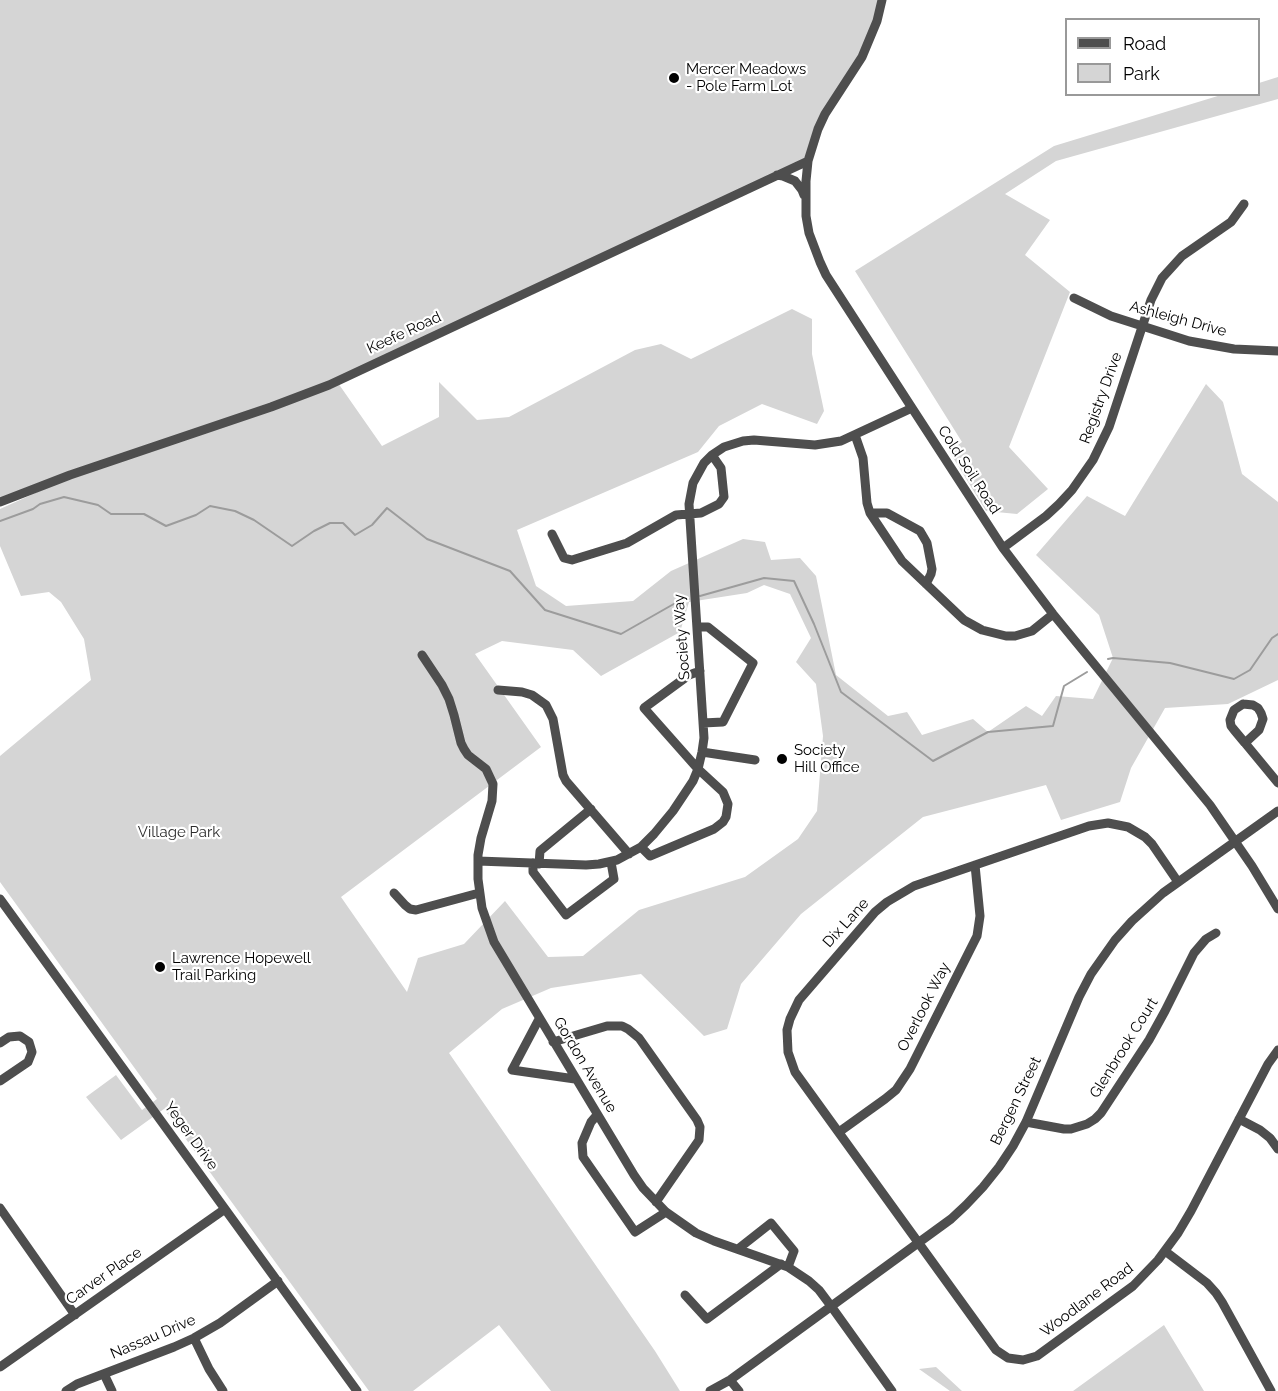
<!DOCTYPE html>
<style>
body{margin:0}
#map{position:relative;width:1278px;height:1391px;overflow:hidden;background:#fff;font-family:Raleway,sans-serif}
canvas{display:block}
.legend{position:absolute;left:1065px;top:18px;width:195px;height:78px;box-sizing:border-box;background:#fff;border:2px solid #999;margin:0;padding:8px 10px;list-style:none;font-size:18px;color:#000}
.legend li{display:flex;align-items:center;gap:12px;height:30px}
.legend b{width:30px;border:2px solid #999}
</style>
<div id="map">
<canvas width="1278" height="1391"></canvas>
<ul class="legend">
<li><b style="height:8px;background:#4e4e4e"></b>Road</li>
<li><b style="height:16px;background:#d5d5d5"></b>Park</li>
</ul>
</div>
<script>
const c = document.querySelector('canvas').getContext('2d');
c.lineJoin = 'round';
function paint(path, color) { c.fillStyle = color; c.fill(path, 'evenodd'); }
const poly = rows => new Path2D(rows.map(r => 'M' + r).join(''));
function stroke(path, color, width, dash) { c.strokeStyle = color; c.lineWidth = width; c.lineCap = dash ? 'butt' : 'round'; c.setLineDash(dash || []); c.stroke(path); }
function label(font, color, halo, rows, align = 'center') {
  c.font = font + ' Raleway,sans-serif'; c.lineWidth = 4.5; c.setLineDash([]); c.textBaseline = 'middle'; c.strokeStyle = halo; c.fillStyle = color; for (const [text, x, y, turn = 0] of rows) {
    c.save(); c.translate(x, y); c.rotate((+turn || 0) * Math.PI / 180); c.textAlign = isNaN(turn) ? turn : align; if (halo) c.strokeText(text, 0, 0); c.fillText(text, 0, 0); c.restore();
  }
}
const green = poly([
 [0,0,882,0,877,21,833,102,808,161,338,383,382,446,439,417,439,382,477,420,509,417,635,350,661,344,691,359,792,309,812,319,812,354,824,411,817,424,762,404,719,426,698,452,517,530,536,586,566,606,633,601,671,571,743,539,765,542,771,560,800,558,816,576,836,675,888,716,907,712,922,735,973,719,988,732,1026,706,1042,716,1056,696,1093,699,1113,658,1099,615,1036,555,1087,496,1125,516,1206,384,1223,402,1242,474,1278,502,1278,680,1228,704,1165,708,1131,768,1120,802,1061,820,1046,785,923,817,801,914,741,984,727,1029,704,1036,641,974,551,988,502,1009,449,1053,655,1351,680,1391,551,1391,499,1325,413,1391,369,1391,164,1109,121,1140,86,1097,116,1075,142,1110,157,1099,0,882,0,756,91,680,84,639,61,602,49,592,21,596,0,546,0,509,73,476,0,502],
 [764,585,790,594,811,638,796,662,816,684,823,736,817,811,798,839,745,877,639,910,583,956,548,957,505,901,464,944,418,958,407,992,341,897,541,747,475,654,502,641,573,650,601,676,680,632,689,602,747,593],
 [1278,77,1278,99,1056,161,1005,194,1050,220,1025,255,1070,292,1009,447,1048,489,1017,514,986,511,949,451,962,442,855,271,1054,146,1221,95,1258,94,1259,83],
 [1164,1325,1204,1391,1073,1391],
 [936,1367,962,1391,950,1391,919,1369]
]);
const stream = poly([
 [0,521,33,509,40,504,64,497,98,505,111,514,144,514,166,526,196,515,210,506,235,511,254,520,292,546,314,531,330,523,343,523,355,535,372,525,387,508,427,539,510,571,545,610,621,634,679,601,689,599],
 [700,596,764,578,794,581,814,624,841,692,933,761,988,732,1053,726,1064,686,1087,672],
 [1108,659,1113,658,1170,663,1234,679,1250,670,1272,638,1278,634]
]);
const minor = poly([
 [882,0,877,21,862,57,825,114,818,129,808,161,806,181,806,216,809,233,820,262,826,275,912,408,1003,548,1053,614,1210,805,1252,866,1278,909],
 [777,175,783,176,795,181,802,190,804,195],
 [1074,298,1111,316,1189,341,1234,349,1278,351],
 [855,435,863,458,867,503,870,513,902,561,964,620,982,630,1006,636,1015,636,1032,631,1053,614],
 [0,502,70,475,271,407,329,385,808,161],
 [870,513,887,513,920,531,927,543,932,569,931,574,926,584],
 [552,534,564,558,572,560,627,543,676,515,701,513,719,504,724,497,721,468,712,455],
 [1003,548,1046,516,1059,504,1072,490,1093,460,1109,427,1151,300,1162,278,1182,256,1231,222,1244,204],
 [697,627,708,627,753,663,723,722,703,723],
 [422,655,442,685,449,699,454,715,461,743,464,749,468,755,486,769,493,784,492,801,481,838,478,855,478,879,482,908,494,942,634,1175,643,1188,666,1212,696,1233,714,1241,788,1267,809,1281,819,1290,831,1306,892,1391],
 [498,690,522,692,532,695,546,705,553,719,563,775,566,781,629,854],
 [1243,704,1253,705,1258,708,1261,713,1263,719,1259,730,1245,743,1235,731,1231,726,1230,720,1234,710,1243,704],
 [1245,743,1278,783],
 [702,752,755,760],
 [641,847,650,856,714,829,723,822,726,817,728,804,723,792,698,769,644,708,689,675,700,671],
 [478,861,586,865,599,864,617,860,641,847,654,834,673,811,693,781,698,769,702,752,704,738,689,504,693,483,704,463,712,455,724,447,743,441,754,440,815,445,841,441,912,408],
 [533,863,533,872,566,915,614,879,611,862],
 [539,864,540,851,591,809],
 [1178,882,1152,844,1145,837,1128,827,1108,823,1089,826,914,886,887,902,875,912,799,1000,790,1019,787,1030,788,1052,795,1072,996,1350,1008,1358,1023,1360,1037,1356,1133,1286,1158,1260,1178,1233,1191,1211,1268,1064,1278,1050],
 [394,893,405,905,410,909,416,910,479,893],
 [0,899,357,1391],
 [539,1019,512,1070,575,1079],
 [553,1042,607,1026,622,1026,628,1029,639,1038,697,1120,700,1127,699,1140,656,1202],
 [0,1043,9,1037,20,1036,29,1042,32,1052,28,1062,0,1081],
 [597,1115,591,1122,582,1143,583,1157,635,1232,666,1212],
 [1239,1119,1260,1130,1270,1138,1278,1149],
 [1026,1122,1064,1129,1071,1129,1087,1124,1095,1119,1101,1113,1149,1040,1165,1011,1194,953,1206,939,1216,933],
 [839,1132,885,1099,896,1090,910,1069,977,936,980,916,975,865],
 [0,1208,75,1315],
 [738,1249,771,1223,794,1251,788,1267],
 [1165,1251,1207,1283,1216,1293,1222,1302,1271,1391],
 [685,1295,707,1319,781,1264],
 [194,1338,209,1369,223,1391],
 [0,1367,225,1209],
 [104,1374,112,1391],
 [730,1380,739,1391],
 [66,1391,77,1384,174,1347,194,1338,220,1323,278,1281],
 [710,1391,730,1380,951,1219,966,1205,983,1187,999,1167,1013,1146,1026,1122,1079,997,1091,974,1115,940,1132,921,1163,893,1278,811]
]);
const markers = [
 [674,78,6,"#000"],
 [782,759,6,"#000"],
 [160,967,6,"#000"]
];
const poiNames = [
 ["Mercer Meadows",686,69],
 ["- Pole Farm Lot",686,86],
 ["Society",794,750],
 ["Hill Office",794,767],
 ["Lawrence Hopewell",172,958],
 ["Trail Parking",172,975]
];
const streetNames = [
 ["Ashleigh Drive",1178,319,15],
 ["Keefe Road",404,333,-25],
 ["Registry Drive",1101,398,-70],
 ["Cold Soil Road",969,470,57],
 ["Society Way",682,637,-94],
 ["Dix Lane",846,923,-48],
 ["Overlook Way",924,1007,-63],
 ["Glenbrook Court",1124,1048,-58],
 ["Gordon Avenue",585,1065,59],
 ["Bergen Street",1016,1101,-64],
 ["Yeger Drive",191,1136,54],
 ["Carver Place",104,1276,-35],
 ["Woodlane Road",1087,1300,-37],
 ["Nassau Drive",153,1337,-23]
];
const parkNames = [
 ["Village Park",179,832]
];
paint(green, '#d5d5d5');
stroke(stream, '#9c9c9c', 2);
stroke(minor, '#4e4e4e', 9);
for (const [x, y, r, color] of markers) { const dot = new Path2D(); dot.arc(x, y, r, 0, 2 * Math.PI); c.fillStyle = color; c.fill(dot); stroke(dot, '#fff', 2); }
label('15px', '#000', '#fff', poiNames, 'left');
label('15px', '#000', '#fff', streetNames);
label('15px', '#2c2c2c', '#fff', parkNames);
</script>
